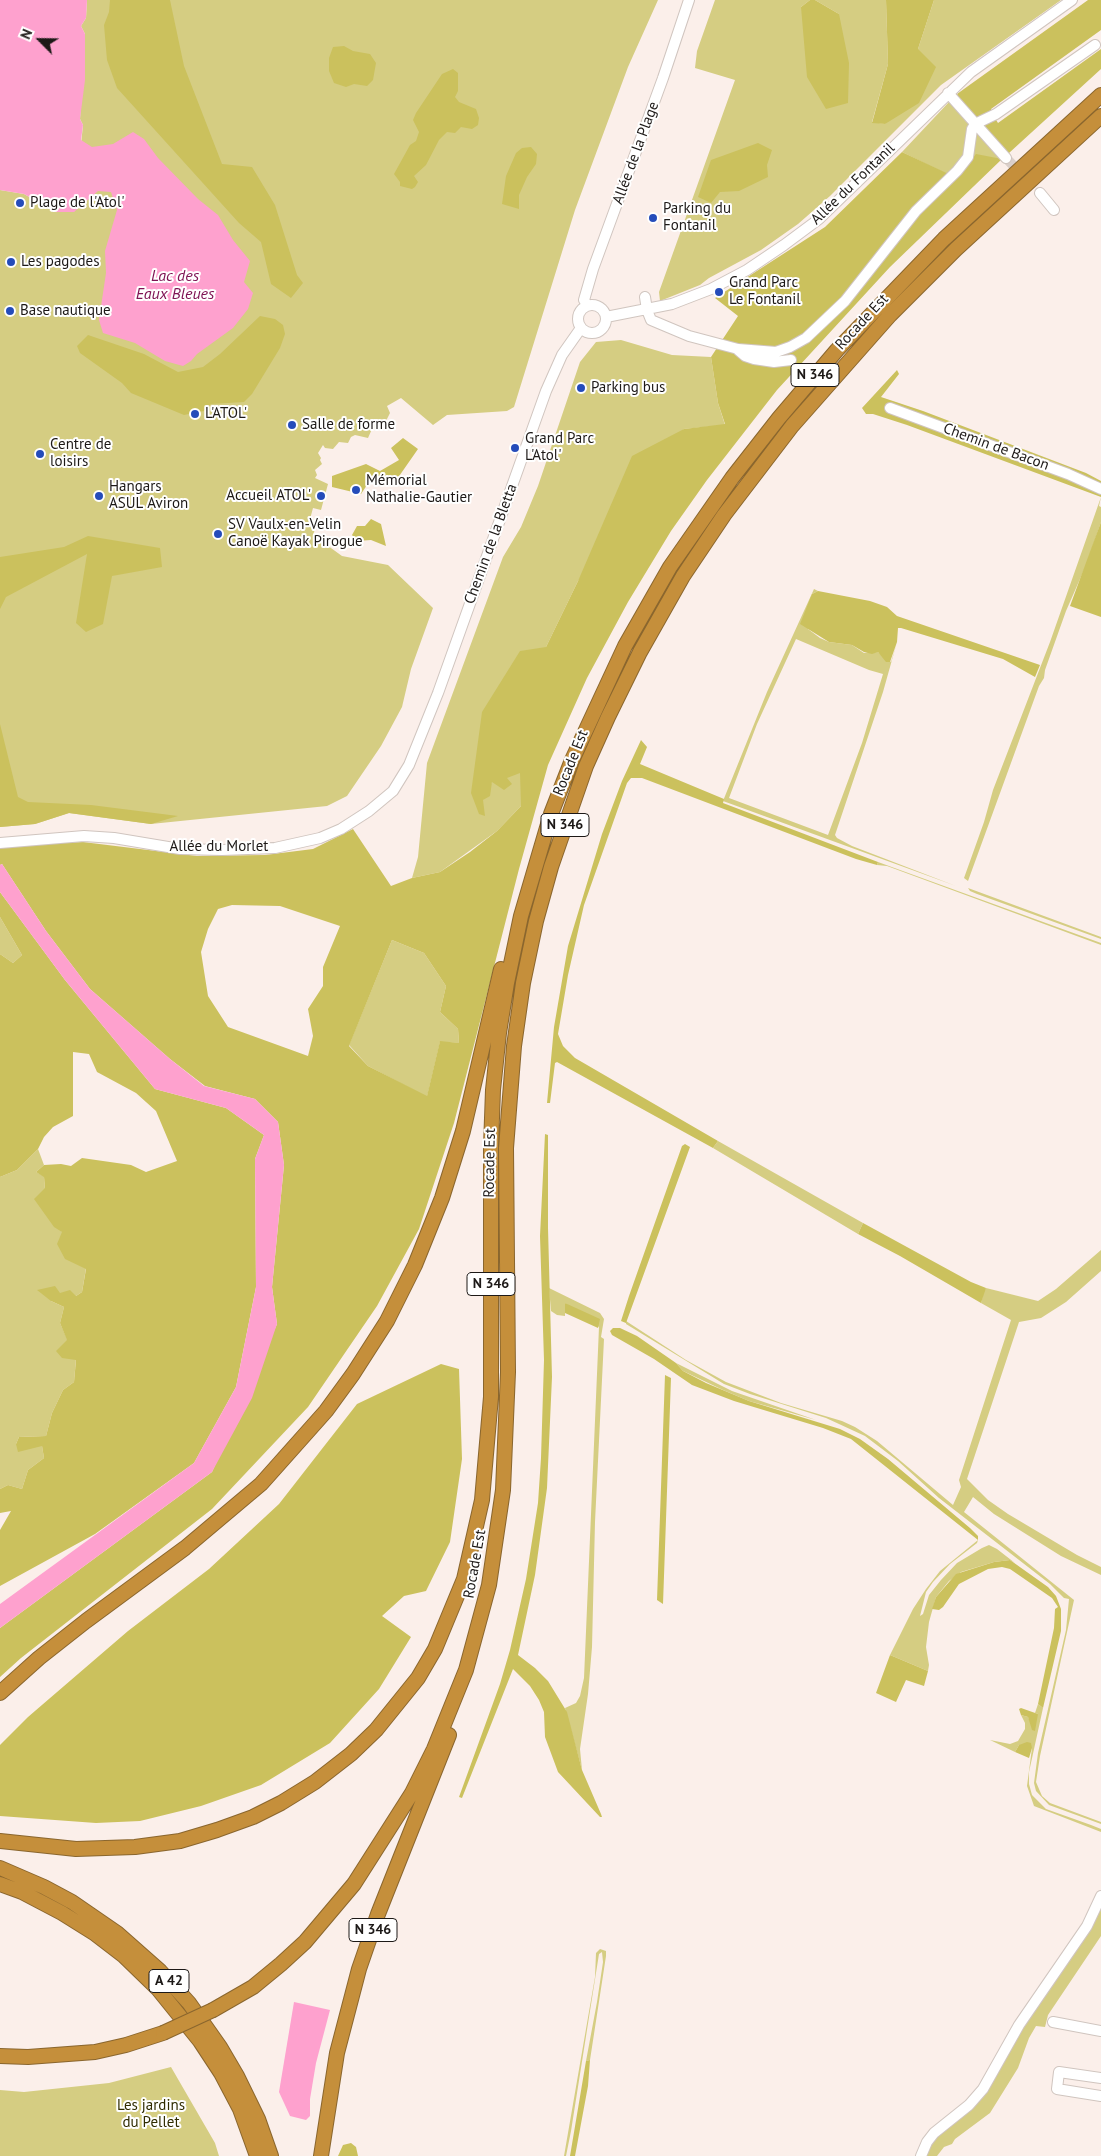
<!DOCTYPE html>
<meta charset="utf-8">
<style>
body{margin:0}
#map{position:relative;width:1101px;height:2156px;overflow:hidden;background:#fbefea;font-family:"PT Sans",sans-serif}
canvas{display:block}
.north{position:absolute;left:15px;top:15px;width:50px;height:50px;-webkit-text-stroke:4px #fff;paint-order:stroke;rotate:293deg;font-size:14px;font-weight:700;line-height:20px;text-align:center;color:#1d1917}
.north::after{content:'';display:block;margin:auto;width:18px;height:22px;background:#1d1917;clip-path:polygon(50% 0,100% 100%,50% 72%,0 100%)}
</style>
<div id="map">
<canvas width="1101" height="2156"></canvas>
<div class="north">N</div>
</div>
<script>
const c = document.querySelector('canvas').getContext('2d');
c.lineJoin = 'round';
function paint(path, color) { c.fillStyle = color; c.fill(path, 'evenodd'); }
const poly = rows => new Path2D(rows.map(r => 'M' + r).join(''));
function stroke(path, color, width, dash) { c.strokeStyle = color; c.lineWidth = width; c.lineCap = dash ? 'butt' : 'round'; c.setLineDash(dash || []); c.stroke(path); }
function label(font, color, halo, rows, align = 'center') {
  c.font = font + ' "PT Sans",sans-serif'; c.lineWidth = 4; c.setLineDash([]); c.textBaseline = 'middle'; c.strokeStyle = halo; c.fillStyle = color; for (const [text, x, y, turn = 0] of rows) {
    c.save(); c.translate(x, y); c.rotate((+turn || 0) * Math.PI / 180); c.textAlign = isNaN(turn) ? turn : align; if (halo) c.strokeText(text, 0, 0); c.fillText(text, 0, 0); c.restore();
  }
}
const green = poly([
 [87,0,658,0,628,67,575,210,514,407,507,411,447,415,433,425,401,398,387,406,390,413,386,421,382,421,380,427,376,429,372,429,368,438,355,435,351,437,348,443,339,442,333,449,325,448,323,445,318,453,321,458,320,460,322,464,315,470,317,475,315,478,328,484,321,510,313,508,310,519,318,521,313,535,342,556,388,565,433,608,411,669,402,707,381,746,347,796,327,806,151,824,69,813,35,824,0,827,0,190,24,194,56,212,74,212,83,125,80,119,85,34,81,26,86,18],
 [715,0,810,0,801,7,839,14,815,0,886,0,888,64,872,122,885,124,918,49,934,0,1061,0,941,85,830,196,798,224,761,250,709,278,700,285,660,301,659,292,735,80,695,68,697,51],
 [949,102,1002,159,957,179,902,152],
 [621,340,672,355,711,357,718,403,725,425,684,429,578,581,546,647,483,800,492,782,521,772,521,806,497,831,440,872,412,878,418,857,427,763,503,557,521,527,538,486,580,362,596,342],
 [1101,497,1099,506,1101,507,1101,522,1087,563,1066,611,1045,670,1044,678,1039,686,968,881,964,878,984,822,993,790,1050,642],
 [814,589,818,591,812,594,808,629,820,638,829,642,852,645,864,653,878,652,891,662,897,642,883,692,835,835,837,838,852,846,956,886,723,801,767,692],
 [796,639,869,670,883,674,862,743,828,835,729,798,757,724],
 [878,862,1101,943,1101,945,887,866,877,865],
 [968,888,1101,937,1101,939,977,894,970,891],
 [0,917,22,955,13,963,0,954],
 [392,940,424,953,446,986,440,1012,458,1029,459,1043,440,1042,427,1097,368,1066,349,1045],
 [718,1141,863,1223,858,1234,713,1148],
 [38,1149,44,1165,36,1172,44,1176,45,1189,62,1232,86,1268,82,1292,76,1296,51,1301,64,1307,60,1323,76,1359,74,1382,63,1390,52,1413,46,1436,19,1437,16,1444,42,1446,44,1458,28,1470,22,1489,8,1485,0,1489,0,1177,17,1170],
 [1101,1250,1101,1271,1066,1302,1041,1318,1019,1322,967,1479,988,1500,1008,1514,1077,1555,1101,1567,1101,1575,1061,1556,994,1514,973,1497,964,1512,1074,1600,1040,1756,1036,1782,1042,1796,1050,1803,1101,1822,1101,1824,1049,1805,1036,1791,1034,1783,1038,1753,1066,1630,1069,1599,1064,1598,1050,1584,939,1498,898,1461,865,1436,826,1418,750,1394,724,1384,626,1324,626,1321,686,1360,726,1382,781,1403,842,1421,855,1427,877,1441,953,1505,961,1487,959,1480,1011,1320,981,1303,984,1291,986,1288,1038,1301,1056,1289],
 [549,1288,600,1313,604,1319,601,1337,604,1339,595,1522,592,1647,588,1694,580,1749,582,1770,565,1708,576,1703,580,1696,584,1678,599,1327,565,1303,565,1316,557,1315,551,1311],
 [676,1363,732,1391,816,1420,749,1401,723,1390,683,1371],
 [978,1540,977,1543,950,1564,933,1582,926,1592,920,1616,923,1614,929,1595,941,1580,957,1563,982,1548,989,1545,997,1549,1015,1563,1010,1560,994,1562,961,1572,949,1581,936,1597,929,1622,926,1647,929,1665,928,1671,890,1655,913,1609,926,1589,940,1571],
 [1038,1704,1043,1708,1029,1772,1029,1784,1032,1795,1046,1809,1091,1825,1101,1829,1101,1832,1034,1806,1027,1786,1032,1748,1019,1745,1015,1752,990,1740,1010,1744,1018,1741,1025,1729,1025,1723,1021,1715,1028,1717,1030,1721,1038,1714,1035,1713],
 [1101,1904,1101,1936,1048,2015,1045,2027,1036,2026,1029,2038,1018,2068,990,2113,955,2139,952,2144,944,2147,937,2156,924,2156,929,2144,948,2127,1010,2048],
 [600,1949,606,1951,606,1956,590,2060,586,2061,597,2002,603,1962,602,1952,599,1954,571,2131,566,2156,564,2156,595,1977,596,1953],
 [171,2067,215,2143,219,2156,0,2156,0,2090,24,2092,109,2083]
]);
const forest = poly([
 [110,0,170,0,184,66,222,164,252,167,275,205,297,275,303,283,291,298,271,284,261,242,239,223,117,88,107,60,104,25,109,12],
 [810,0,815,0,839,14,849,63,848,103,826,109,807,77,801,7],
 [886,0,934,0,918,49,936,67,919,103,885,124,872,123,888,64],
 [1088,0,1101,0,1101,30,991,109,993,115,998,123,1101,49,1101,69,1009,153,961,101,957,94],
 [344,46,353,51,370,54,376,63,373,80,367,86,354,84,346,87,334,83,329,71,329,58,333,47],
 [453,69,458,73,458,91,455,97,459,102,476,109,479,118,478,125,472,129,461,127,455,133,447,132,439,140,426,165,414,176,418,182,415,187,412,189,400,186,400,182,394,174,410,145,416,141,419,132,413,120,416,113,442,74],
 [758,143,772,150,767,165,768,177,739,191,720,192,711,203,698,197,711,160],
 [531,147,537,154,536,164,527,177,519,195,519,209,502,204,506,176,516,153,522,148],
 [902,152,957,178,976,154,1002,159,890,267,777,390,707,480,671,531,628,602,587,678,548,765,519,869,454,1123,419,1229,377,1306,308,1407,212,1509,21,1658,0,1677,0,1628,212,1472,277,1324,272,1287,284,1165,278,1122,255,1099,205,1086,170,1059,90,989,46,931,2,864,0,865,0,846,83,842,197,856,265,855,313,849,353,829,391,886,412,878,440,872,470,852,497,831,521,806,520,773,507,778,512,784,504,790,492,782,490,796,483,800,485,816,479,814,471,793,482,712,520,651,546,647,578,581,632,456,684,429,725,424,718,403,711,357,738,316,715,298,825,227],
 [232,905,280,906,340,926,323,967,323,986,308,1009,313,1036,308,1056,228,1027,208,996,201,952,208,929,218,909],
 [392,940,424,953,446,986,440,1012,458,1029,459,1043,440,1041,427,1096,368,1066,349,1046],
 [260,316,275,319,283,325,285,334,280,348,252,394,244,402,211,404,204,411,184,415,131,393,122,383,80,353,77,346,88,335,144,354,178,372,203,367,220,354],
 [897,370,899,374,881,397,923,411,1086,473,1101,481,1101,497,907,425,873,414,866,414,862,408],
 [403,438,418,449,395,482,369,482,361,494,332,487,332,476,366,464,380,471,399,460,391,448],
 [371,519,381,524,386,546,371,540,357,541,352,535,357,526,365,526],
 [1101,522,1101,617,1070,606],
 [88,536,160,548,162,567,112,576,103,624,86,632,76,623,87,554,6,597,0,609,0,557,64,547],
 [818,591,870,601,887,607,897,616,1040,665,1035,677,1003,659,901,628,898,628,897,642,890,662,886,662,878,652,872,654,864,652,852,645,829,642,800,624,812,594],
 [0,724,18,797,28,802,91,805,178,816,151,824,69,813,35,824,0,827],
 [641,740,647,747,640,764,724,799,723,803,878,862,877,865,856,859,642,778,631,778,627,783,584,905,568,975,558,1034,563,1046,575,1058,718,1141,713,1148,557,1062,555,1063,550,1103,547,1103,554,1027,568,946,602,834,622,781],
 [0,892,65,980,155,1089,226,1108,264,1135,255,1159,256,1287,236,1387,194,1463,95,1534,0,1586,0,1530,11,1511,0,1513,0,1489,8,1485,22,1489,28,1470,44,1458,42,1446,18,1452,16,1444,19,1437,46,1436,52,1413,63,1390,74,1382,76,1360,62,1358,56,1351,67,1340,60,1323,64,1307,51,1301,37,1290,55,1286,60,1293,70,1290,76,1296,82,1292,86,1269,65,1259,57,1244,62,1232,54,1227,34,1199,45,1188,44,1177,36,1172,44,1165,61,1164,71,1166,82,1158,131,1165,146,1172,177,1161,156,1111,136,1093,97,1072,89,1054,73,1052,73,1116,53,1127,44,1137,38,1149,17,1170,0,1177,0,954,13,963,22,955,0,917],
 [545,1134,548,1135,548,1228,552,1377,547,1488,535,1575,518,1655,535,1668,548,1681,567,1712,582,1770,601,1814,602,1817,600,1817,558,1772,545,1737,544,1712,539,1700,530,1686,513,1669,462,1798,459,1797,500,1684,510,1650,526,1579,538,1503,541,1458,544,1360,540,1236],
 [685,1144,690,1147,626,1323,621,1321,629,1296,682,1146],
 [863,1223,971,1282,986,1288,981,1303,900,1256,858,1234],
 [565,1303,600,1319,598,1328,565,1313],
 [613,1328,620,1328,637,1336,676,1363,683,1371,706,1383,749,1401,840,1429,860,1439,888,1459,970,1528,978,1536,978,1540,851,1439,823,1428,734,1401,692,1385,654,1359,612,1335,610,1331],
 [441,1364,459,1369,462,1459,450,1542,426,1591,404,1596,382,1616,411,1637,379,1689,330,1743,261,1785,201,1806,140,1821,96,1823,0,1816,0,1745,28,1717,128,1631,209,1569,279,1504,357,1404],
 [665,1375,671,1378,663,1604,657,1600],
 [1010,1560,1048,1587,1056,1596,1061,1609,1061,1631,1043,1708,1038,1704,1054,1628,1055,1609,1058,1607,1052,1598,1010,1569,1002,1567,988,1569,959,1584,943,1607,939,1610,932,1609,936,1597,956,1574,994,1562],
 [890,1655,928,1671,924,1686,906,1680,896,1702,876,1693],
 [1021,1708,1038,1714,1035,1731,1032,1730,1028,1717,1021,1715,1019,1709],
 [1027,1742,1031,1743,1032,1748,1029,1758,1015,1752,1019,1745],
 [590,2060,588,2086,575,2156,570,2156,586,2061],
 [351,2143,356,2147,358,2156,338,2156,343,2145]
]);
const water = poly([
 [0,0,87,0,86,18,81,26,85,34,85,80,80,119,83,125,81,140,92,147,113,144,133,132,144,139,158,158,198,199,218,215,233,240,250,261,244,282,253,293,248,309,233,328,197,354,191,361,183,366,165,361,135,343,103,333,99,320,106,273,105,251,117,210,111,192,98,191,74,212,56,212,24,194,0,190],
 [2,864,46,931,90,989,170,1059,204,1086,255,1099,278,1122,284,1165,272,1287,277,1324,252,1398,212,1472,0,1628,0,1604,194,1463,236,1387,256,1287,255,1159,264,1135,226,1108,155,1089,65,980,0,892,0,865],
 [294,2002,330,2010,316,2063,310,2099,310,2116,306,2120,290,2116,279,2092]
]);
const minorTunnel = poly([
 [1006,158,1040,193]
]);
const minor = poly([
 [948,93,1006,158],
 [1040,193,1054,210],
 [645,297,647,310,651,320,689,336,738,349,776,352,790,347,806,338,845,301,916,211,957,171,968,157,972,129,975,124,996,114,1095,45],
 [587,305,584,300,593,269,663,78,689,0],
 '578 319a14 14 0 1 1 28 0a14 14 0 1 1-28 0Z',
 [606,317,672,304,711,289,747,270,784,245,819,219,971,72,1072,0],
 [738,350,745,356,754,359,774,362,791,360],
 [890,408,1068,474,1101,489],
 [0,843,84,836,114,838,180,849,222,850,275,848,320,838,341,829,369,811,393,791,409,765,438,693,546,391,562,355,581,328],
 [1053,2022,1101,2031],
 [1101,2078,1059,2072,1057,2089,1101,2096],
 [921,2156,927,2142,934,2133,969,2105,983,2089,1019,2025,1087,1926,1101,1896]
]);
const highway = poly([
 [0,1693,39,1658,86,1621,185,1548,261,1484,326,1411,353,1374,387,1321,415,1265,442,1198,463,1131,501,969],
 [0,1841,76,1849,135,1847,180,1841,217,1830,253,1817,281,1803,315,1782,351,1754,376,1730,418,1678,435,1649,464,1579,482,1500,491,1397,491,1146,493,1090,499,1033,507,983,521,916,551,814,572,760,625,646,670,567,732,478,779,418,837,350,944,239,1101,95],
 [0,1868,44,1887,72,1902,117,1933,160,1971,189,2003,220,2047,237,2076,258,2119,271,2156],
 [0,1884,22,1892,62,1913,94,1933,124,1956,158,1989,200,2041,221,2073,240,2109,257,2156],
 [213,2010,253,1987,281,1964,305,1942,354,1884,412,1793,434,1749,466,1670,489,1585,503,1490,508,1372,506,1148,514,1046,523,983,536,921,551,867,586,766,608,717,640,652,683,576,724,515,792,426,890,315,956,249,1101,116],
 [0,2056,28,2057,95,2052,126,2045,163,2033],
 [321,2156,337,2053,359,1969,378,1914,449,1735]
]);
const highwayBridge = poly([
 [163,2033,213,2010]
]);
const markers = [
 [20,203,5,"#254cba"],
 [653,218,5,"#254cba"],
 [11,262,5,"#254cba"],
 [719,292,5,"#254cba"],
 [10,311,5,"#254cba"],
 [581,388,5,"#254cba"],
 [195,414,5,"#254cba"],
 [292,425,5,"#254cba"],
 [515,448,5,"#254cba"],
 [40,454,5,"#254cba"],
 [356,490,5,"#254cba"],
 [99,496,5,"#254cba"],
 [321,496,5,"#254cba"],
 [218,534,5,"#254cba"]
];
const shields = [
 [815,375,48],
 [565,825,48],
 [491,1284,48],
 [373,1930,48],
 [169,1981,40]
];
const shieldNames = [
 ["N 346",815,375],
 ["N 346",565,825],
 ["N 346",491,1284],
 ["N 346",373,1930],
 ["A 42",169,1981]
];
const streetNames = [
 ["Allée de la Plage",636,153,-70],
 ["Allée du Fontanil",853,184,-44],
 ["Rocade Est",862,322,-47],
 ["Chemin de Bacon",996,447,20],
 ["Chemin de la Bletta",491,544,-70],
 ["Rocade Est",571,763,-68],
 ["Allée du Morlet",219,847],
 ["Rocade Est",490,1163,-89],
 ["Rocade Est",475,1564,-80]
];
const poiNames = [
 ["Plage de l'Atol'",30,203],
 ["Parking du",663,209],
 ["Fontanil",663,226],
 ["Les pagodes",21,262],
 ["Grand Parc",729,283],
 ["Le Fontanil",729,300],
 ["Base nautique",20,311],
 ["Parking bus",591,388],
 ["L'ATOL'",205,414],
 ["Salle de forme",302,425],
 ["Grand Parc",525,439],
 ["L'Atol'",525,456],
 ["Centre de",50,445],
 ["loisirs",50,462],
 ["Mémorial",366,481],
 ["Nathalie-Gautier",366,498],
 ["Hangars",109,487],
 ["ASUL Aviron",109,504],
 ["Accueil ATOL'",311,496,"right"],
 ["SV Vaulx-en-Velin",228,525],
 ["Canoë Kayak Pirogue",228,542]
];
const parkNames = [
 ["Les jardins",151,2106],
 ["du Pellet",151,2123]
];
const waterNames = [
 ["Lac des",175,276],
 ["Eaux Bleues",175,294]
];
paint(green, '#d5cd82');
paint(forest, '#cbc15d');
paint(water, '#fea1ce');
stroke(minorTunnel, '#dacfca', 10, [10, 5]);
stroke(minor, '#d0c5bf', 12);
stroke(highway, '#8a662e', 16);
stroke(minor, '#fff', 10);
stroke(highway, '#c58f3b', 14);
stroke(highwayBridge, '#8a662e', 16, []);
stroke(highwayBridge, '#c58f3b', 14);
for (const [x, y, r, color] of markers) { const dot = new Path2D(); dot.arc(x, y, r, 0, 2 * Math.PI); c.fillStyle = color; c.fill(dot); stroke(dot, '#fff', 2); }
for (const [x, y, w] of shields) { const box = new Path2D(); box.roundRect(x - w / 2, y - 11.5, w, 23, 4); c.fillStyle = '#fff'; c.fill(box); stroke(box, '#1d1917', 1); }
label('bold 14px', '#1d1917', null, shieldNames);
label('15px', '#1d1917', '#fff', streetNames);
label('15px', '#1d1917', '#fff', poiNames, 'left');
label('15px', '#302c00', '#fff', parkNames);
label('italic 16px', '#7e1253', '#fff', waterNames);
</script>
